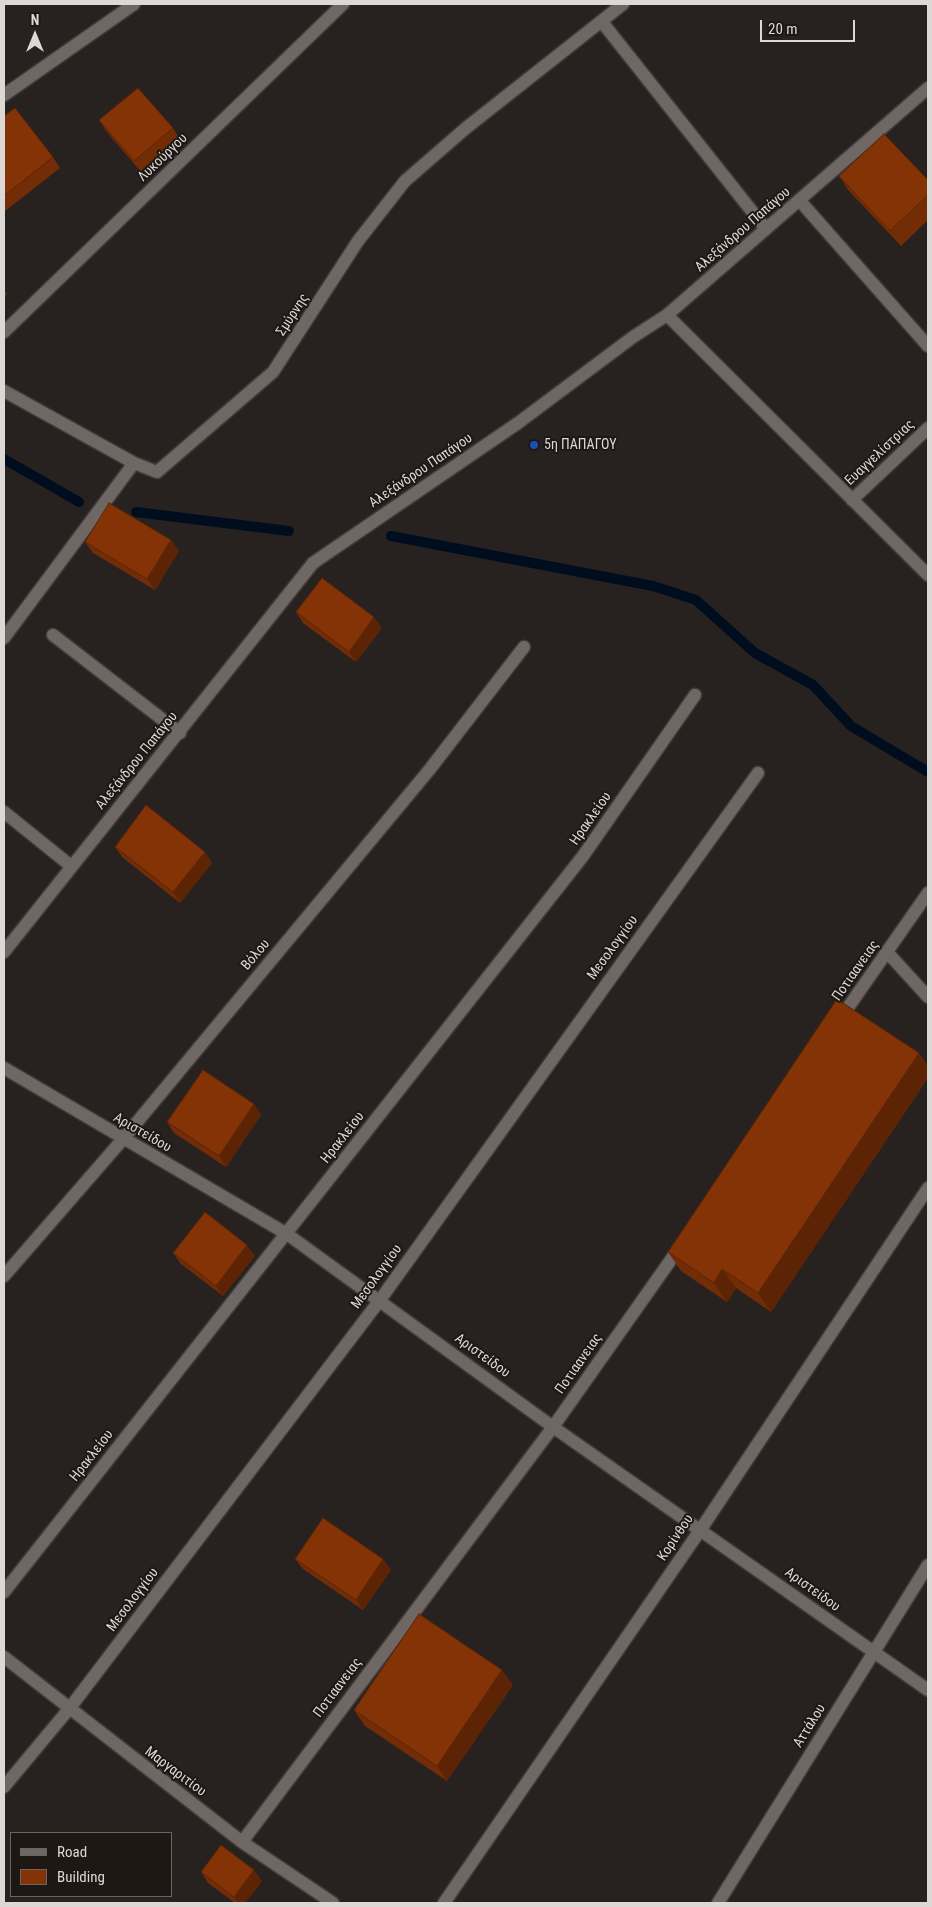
<!DOCTYPE html>
<meta charset="utf-8">
<style>
body{margin:0}
#map{position:relative;width:932px;height:1907px;overflow:hidden;background:#27211f;font-family:"Roboto Condensed",sans-serif}
canvas{display:block}
.frame{position:absolute;inset:0;border:5px solid #dcd8d6;pointer-events:none}
.legend{position:absolute;left:10px;top:1832px;width:162px;height:65px;box-sizing:border-box;background:#1e1815;border:1px solid #6a6562;margin:0;padding:6px 9px;list-style:none;font-size:15px;color:#dcd8d6}
.legend li{display:flex;align-items:center;gap:10px;height:25px}
.legend b{width:25px;border:1px solid #6a6562}
.north{position:absolute;left:10px;top:10px;width:50px;height:50px;-webkit-text-stroke:4px #1e1815;paint-order:stroke;rotate:0deg;font-size:14px;font-weight:700;line-height:20px;text-align:center;color:#dcd8d6}
.north::after{content:'';display:block;margin:auto;width:18px;height:22px;background:#dcd8d6;clip-path:polygon(50% 0,100% 100%,50% 72%,0 100%)}
.scale{position:absolute;left:760px;top:20px;width:95px;height:22px;box-sizing:border-box;border:2px solid #dcd8d6;border-top:0;padding-left:6px;font-size:15px;line-height:18px;white-space:nowrap;color:#dcd8d6;-webkit-text-stroke:4px #1e1815;paint-order:stroke}
</style>
<div id="map">
<canvas width="932" height="1907"></canvas>
<div class="frame"></div>
<ul class="legend">
<li><b style="height:6px;background:#6e6764"></b>Road</li>
<li><b style="height:14px;background:#843307"></b>Building</li>
</ul>
<div class="north">N</div>
<div class="scale">20 m</div>
</div>
<script>
const c = document.querySelector('canvas').getContext('2d');
c.lineJoin = 'round';
const poly = rows => new Path2D(rows.map(r => 'M' + r).join(''));
function stroke(path, color, width, dash) { c.strokeStyle = color; c.lineWidth = width; c.lineCap = dash ? 'butt' : 'round'; c.setLineDash(dash || []); c.stroke(path); }
function paint(path, color) { c.fillStyle = color; c.fill(path, 'evenodd'); }
function label(font, color, halo, rows, align = 'center') {
  c.font = font + ' "Roboto Condensed",sans-serif'; c.lineWidth = 4; c.setLineDash([]); c.textBaseline = 'middle'; c.strokeStyle = halo; c.fillStyle = color; for (const [text, x, y, turn = 0] of rows) {
    c.save(); c.translate(x, y); c.rotate((+turn || 0) * Math.PI / 180); c.textAlign = isNaN(turn) ? turn : align; if (halo) c.strokeText(text, 0, 0); c.fillText(text, 0, 0); c.restore();
  }
}
const stream = poly([
 [4,459,79,502],
 [136,512,289,531],
 [391,536,653,586,696,600,755,653,813,685,851,726,928,772]
]);
const service = poly([
 [4,812,71,866]
]);
const minor = poly([
 [602,22,766,229],
 [4,95,134,4],
 [800,201,928,346],
 [667,315,928,575],
 [4,332,343,4],
 [4,391,134,463,157,472,273,372,358,241,405,181,466,128,623,4],
 [852,500,928,428],
 [53,635,180,733],
 [4,638,134,463],
 [887,952,928,997],
 [840,1019,928,893],
 [4,1068,287,1234,553,1427,928,1690],
 [4,1276,123,1139,430,769,524,647],
 [4,1592,583,856,695,695],
 [4,1657,242,1842,333,1903],
 [4,1787,69,1709,380,1300,758,773],
 [242,1842,553,1427,682,1244],
 [444,1903,701,1529,928,1188],
 [718,1903,928,1565]
]);
const tertiary = poly([
 [4,952,313,563,518,423,633,337,667,315,928,88]
]);
const wall = poly([
 [4,116,53,157,60,168,4,212],
 [99,120,173,128,180,139,141,172,106,131],
 [839,176,928,180,928,220,901,246,849,191],
 [4,289,7,294,4,297],
 [171,540,179,551,155,590,93,553,85,542],
 [296,612,382,628,356,662,303,623],
 [115,847,205,852,212,863,180,903,122,857],
 [919,1053,928,1066,928,1078,771,1312,736,1288,727,1302,681,1271,668,1252],
 [254,1104,261,1115,226,1167,174,1133,167,1122],
 [173,1253,255,1256,223,1296,181,1264],
 [295,1559,383,1559,391,1570,363,1610,303,1569],
 [513,1685,447,1781,365,1726,354,1710],
 [201,1872,262,1881,245,1903,235,1903,208,1883]
]);
const shadedWall = poly([
 [171,540,179,551,155,590,147,579],
 [374,617,382,628,356,662,349,652],
 [205,852,212,863,180,903,173,892],
 [919,1053,928,1066,928,1078,771,1312,758,1293],
 [254,1104,261,1115,226,1167,219,1156],
 [247,1245,255,1256,223,1296,216,1286],
 [722,1269,736,1288,727,1302,714,1283],
 [383,1559,391,1570,363,1610,356,1600],
 [502,1670,513,1685,447,1781,437,1766],
 [254,1870,262,1881,245,1903,238,1903,234,1897]
]);
const building = poly([
 [138,88,173,128,134,161,99,120,138,88],
 [15,108,53,157,4,196,4,116,15,108],
 [884,134,928,180,928,195,890,231,839,176,884,134],
 [109,503,171,540,147,579,85,542,109,503],
 [322,578,374,617,349,652,296,612,322,578],
 [146,805,205,852,173,892,115,847,146,805],
 [837,999,919,1053,758,1293,722,1269,714,1283,668,1252,837,999],
 [203,1070,254,1104,219,1156,167,1122,203,1070],
 [205,1212,247,1245,216,1286,173,1253,205,1212],
 [323,1518,383,1559,356,1600,295,1559,323,1518],
 [419,1614,502,1670,437,1766,354,1710,419,1614],
 [221,1845,254,1870,234,1897,201,1872,221,1845]
]);
const markers = [
 [534,445,5,"#1a4fb4"]
];
const streetNames = [
 ["Λυκούργου",163,158,-44],
 ["Αλεξάνδρου Παπάγου",743,230,-41],
 ["Σμύρνης",293,315,-57],
 ["Ευαγγελίστριας",880,453,-43],
 ["Αλεξάνδρου Παπάγου",421,471,-34],
 ["Αλεξάνδρου Παπάγου",137,761,-51],
 ["Ηρακλείου",591,819,-55],
 ["Μεσολογγίου",613,948,-54],
 ["Βόλου",256,955,-50],
 ["Ποτιαανειας",856,971,-55],
 ["Αριστείδου",142,1133,30],
 ["Ηρακλείου",343,1138,-52],
 ["Μεσολογγίου",377,1277,-54],
 ["Αριστείδου",482,1356,36],
 ["Ποτιαανειας",579,1364,-55],
 ["Ηρακλείου",92,1456,-52],
 ["Κορίνθου",676,1538,-56],
 ["Αριστείδου",812,1590,36],
 ["Μεσολογγίου",133,1600,-53],
 ["Ποτιαανειας",338,1688,-53],
 ["Αττάλου",810,1726,-58],
 ["Μαργαριτίου",175,1772,37]
];
const poiNames = [
 ["5η ΠΑΠΑΓΟΥ",544,445]
];
stroke(stream, '#000d1f', 10);
stroke(service, '#413c39', 15);
stroke(minor, '#413c39', 15);
stroke(tertiary, '#413c39', 15);
stroke(service, '#6e6764', 12);
stroke(minor, '#6e6764', 12);
stroke(tertiary, '#6e6764', 12);
paint(wall, '#722c06');
paint(shadedWall, '#5c2405');
paint(building, '#843307');
stroke(building, '#5c2405', 1);
for (const [x, y, r, color] of markers) { const dot = new Path2D(); dot.arc(x, y, r, 0, 2 * Math.PI); c.fillStyle = color; c.fill(dot); stroke(dot, '#1e1815', 2); }
label('14px', '#dcd8d6', '#1e1815', streetNames);
label('14px', '#dcd8d6', '#1e1815', poiNames, 'left');
</script>
